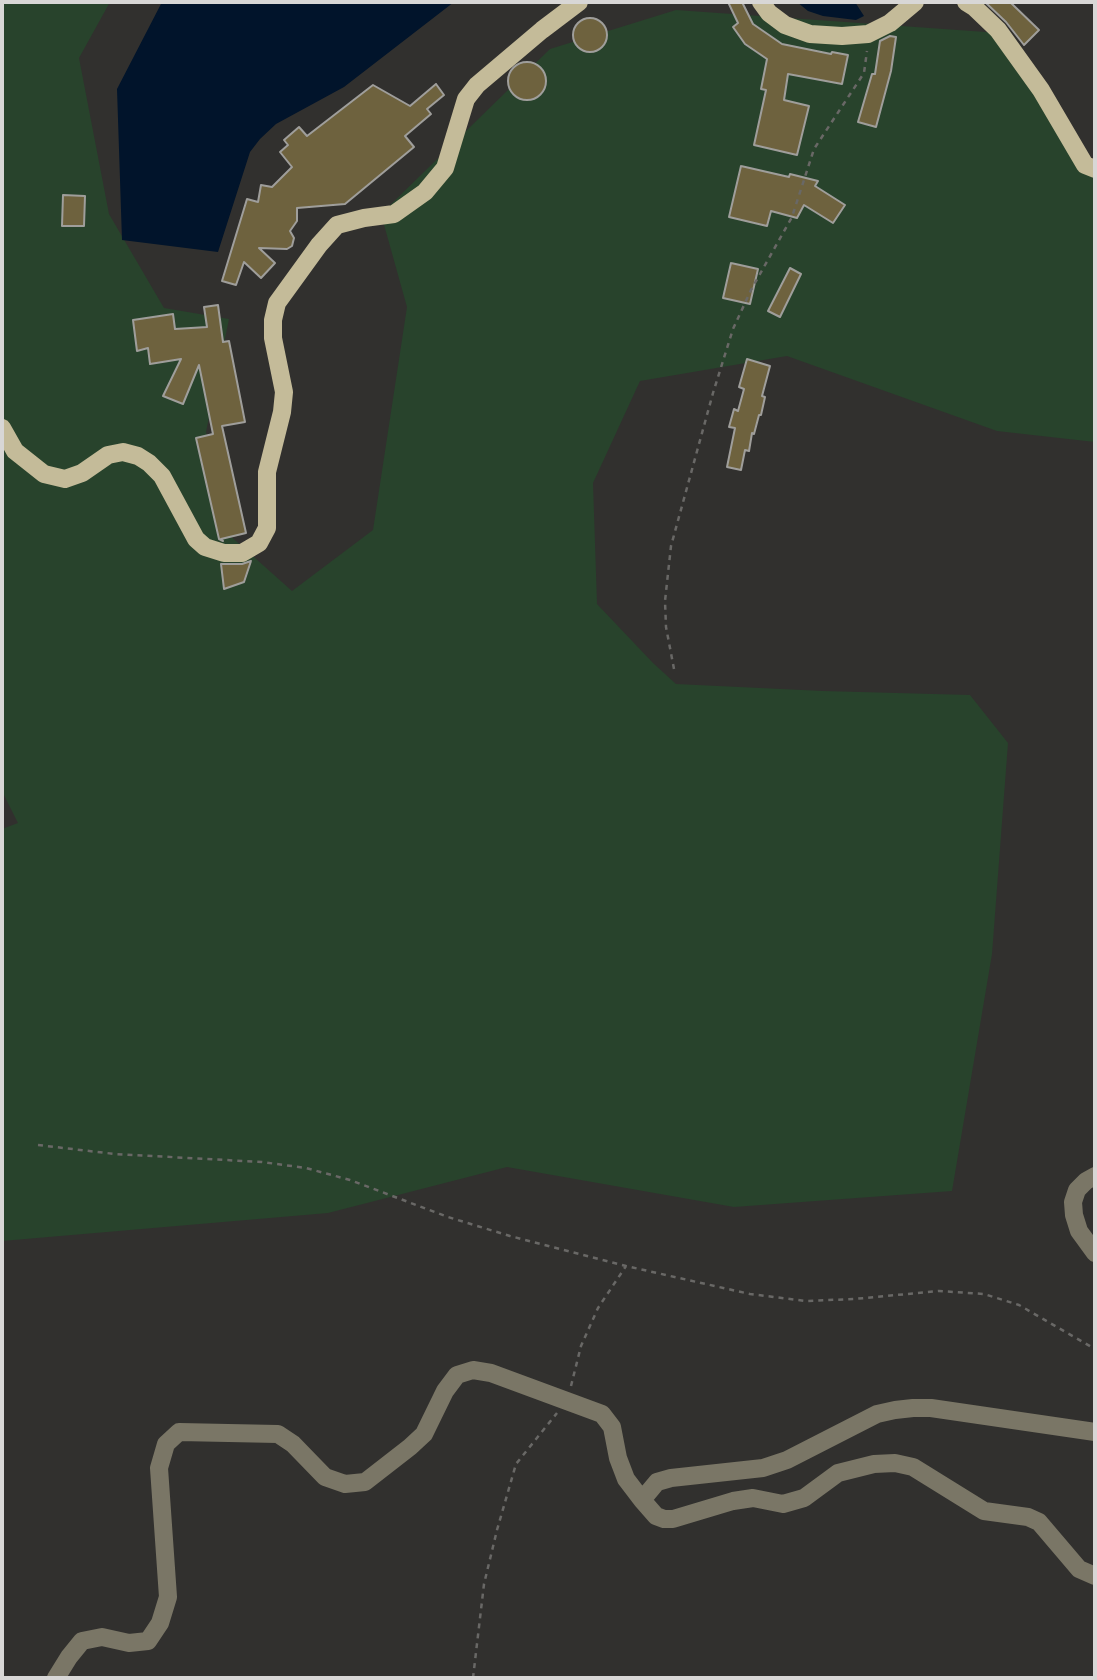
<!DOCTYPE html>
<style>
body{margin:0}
#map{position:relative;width:1097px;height:1680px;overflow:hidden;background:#31302e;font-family:"Open Sans",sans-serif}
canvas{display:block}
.frame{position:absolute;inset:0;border:4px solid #d8d7d6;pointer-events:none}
</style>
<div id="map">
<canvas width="1097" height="1680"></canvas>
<div class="frame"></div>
</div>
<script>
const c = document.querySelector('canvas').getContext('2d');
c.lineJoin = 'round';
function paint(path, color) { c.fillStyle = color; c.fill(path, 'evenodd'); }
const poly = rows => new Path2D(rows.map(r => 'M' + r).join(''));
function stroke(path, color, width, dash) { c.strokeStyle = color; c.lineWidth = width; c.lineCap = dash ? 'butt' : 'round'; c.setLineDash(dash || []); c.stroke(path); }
const green = poly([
 [2,2,110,2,79,58,109,214,164,308,229,319,206,432,227,533,292,591,373,530,407,307,381,214,550,49,676,10,1000,33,1095,181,1095,442,997,431,787,356,640,381,593,483,597,604,653,663,676,684,823,691,970,695,1008,743,992,954,952,1191,734,1207,507,1167,328,1213,2,1241,2,829,18,823,2,791]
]);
const water = poly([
 [162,2,454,2,344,87,276,124,260,139,250,152,218,252,122,240,117,89],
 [797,2,855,2,864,16,856,20,823,16,808,11]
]);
const building = poly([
 [728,2,742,2,753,24,782,44,831,54,832,52,848,55,842,84,788,74,784,100,809,106,797,155,754,145,766,90,761,89,767,59,745,44,733,27,738,23,728,2],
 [985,2,1010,2,1039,30,1024,45,1006,22,985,2],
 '573 35a17 17 0 1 1 34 0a17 17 0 1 1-34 0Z',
 [890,36,896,37,891,71,876,127,858,122,872,74,875,74,880,41,890,36],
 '508 81a19 19 0 1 1 38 0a19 19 0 1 1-38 0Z',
 [436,84,444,95,427,109,431,114,405,136,414,147,345,204,297,208,297,221,290,231,294,238,292,246,287,249,259,248,275,263,261,278,244,262,236,285,222,281,247,199,258,202,261,185,272,187,292,167,280,152,288,145,284,140,299,127,307,136,373,85,410,106,436,84],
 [741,166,789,177,790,174,818,181,815,186,845,205,833,223,804,205,797,218,771,211,767,226,729,217,741,166],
 [63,195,85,196,84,226,62,226,63,195],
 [731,263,758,269,750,304,723,298,731,263],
 [790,268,801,274,780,317,768,311,790,268],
 [218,305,223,342,229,341,245,422,222,426,246,533,221,539,223,541,219,539,196,438,213,434,199,365,183,404,163,396,181,359,150,364,148,348,137,351,133,320,173,314,175,329,207,327,204,307,218,305],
 [747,359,770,366,762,396,765,397,761,415,759,415,754,434,752,433,749,451,745,450,741,470,727,467,735,428,729,427,734,409,738,411,744,389,739,387,747,359],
 [251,561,244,582,224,589,221,564,242,564,251,561]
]);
const path = poly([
 [674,669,666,627,665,601,671,546,713,393,733,329,751,290,792,217,814,149,864,73,867,51],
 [38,1145,115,1154,262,1162,306,1168,350,1180,448,1217,510,1236,626,1266,750,1294,806,1301,854,1299,939,1291,984,1294,1019,1305,1095,1349],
 [571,1386,581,1346,598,1308,626,1266],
 [473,1678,484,1584,497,1530,516,1464,557,1413]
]);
const minor = poly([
 [1095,1176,1086,1181,1077,1190,1073,1202,1074,1215,1079,1231,1095,1253],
 [1095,1432,931,1408,913,1408,895,1410,877,1414,787,1460,763,1468,671,1478,657,1482,642,1500,656,1516,664,1519,673,1519,733,1501,753,1498,783,1504,804,1498,838,1473,874,1464,895,1463,913,1467,984,1511,1028,1517,1039,1522,1079,1569,1095,1576],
 [56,1678,69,1657,82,1641,102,1637,129,1643,148,1641,160,1623,168,1597,159,1468,166,1444,179,1432,278,1434,293,1444,325,1477,345,1484,365,1482,410,1447,424,1434,445,1391,457,1375,473,1370,491,1373,602,1414,612,1427,618,1458,626,1479,642,1500]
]);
const major = poly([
 [761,2,769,13,785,25,810,34,842,36,868,34,890,23,915,2],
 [966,2,974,7,998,30,1041,90,1085,165,1095,169],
 [2,428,15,451,44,474,65,479,82,473,108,455,123,452,138,456,149,463,162,476,196,539,205,547,224,553,242,553,259,543,267,528,267,472,282,412,284,392,273,338,273,320,277,303,319,245,337,225,364,218,394,214,425,192,445,168,466,99,477,85,542,30,579,2]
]);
paint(green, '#28432c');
paint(water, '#01142b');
paint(building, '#6e623e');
stroke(building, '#9f9e9b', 2);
stroke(path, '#696866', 2.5, [5, 5]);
stroke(minor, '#7a7666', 18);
stroke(major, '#c4bb99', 18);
</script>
